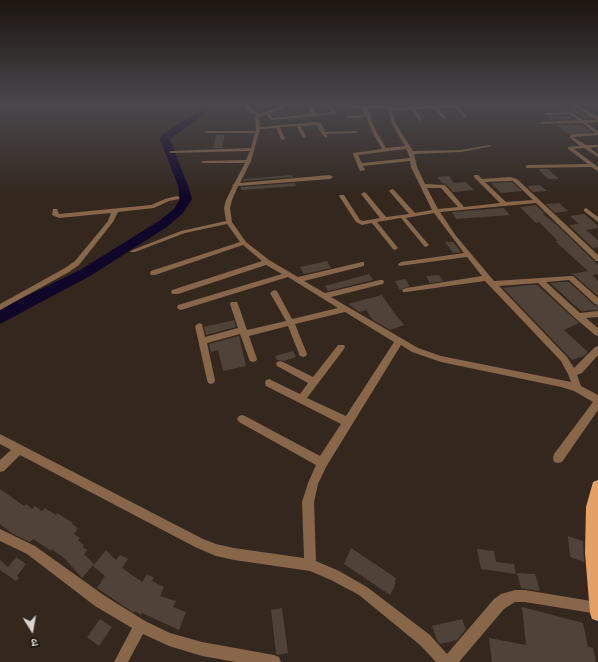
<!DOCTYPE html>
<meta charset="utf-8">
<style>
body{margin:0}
#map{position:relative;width:598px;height:662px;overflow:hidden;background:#33271e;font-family:Roboto,"Noto Sans Devanagari",sans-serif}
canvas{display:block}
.north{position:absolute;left:12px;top:610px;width:40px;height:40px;-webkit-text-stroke:3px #16110d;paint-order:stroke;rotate:169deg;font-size:11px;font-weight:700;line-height:16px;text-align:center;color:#dad2cc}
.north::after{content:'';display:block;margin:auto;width:14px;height:18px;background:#dad2cc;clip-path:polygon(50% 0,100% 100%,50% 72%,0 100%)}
</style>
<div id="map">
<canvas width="598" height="662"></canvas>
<div class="north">उ</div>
</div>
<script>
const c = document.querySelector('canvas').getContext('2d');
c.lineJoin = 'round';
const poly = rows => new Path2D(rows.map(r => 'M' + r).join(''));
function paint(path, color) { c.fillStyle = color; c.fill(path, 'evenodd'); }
const river = poly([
 [208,105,217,105,170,139,188,186,192,199,183,213,167,227,90,276,0,324,0,310,8,305,80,270,159,221,174,209,180,199,178,186,160,139,163,134,208,105]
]);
const building = poly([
 [576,108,591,118,583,118,571,110,547,110],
 [547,116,570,116,574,119,550,120],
 [557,125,582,125,591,132,567,134],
 [216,135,225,135,222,148,213,148],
 [538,169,548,169,559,179,548,179],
 [292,175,293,177,243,181,244,179],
 [449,176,454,183,466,182,474,190,453,192,446,184,442,183,437,177],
 [512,182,522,191,501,193,491,183],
 [295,183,296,186,241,190,241,187],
 [540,185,547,191,533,192,527,186],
 [559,203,568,211,555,213,546,204],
 [536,205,545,214,543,214,558,226,598,265,598,274,592,275,598,281,598,296,574,275,571,274,588,271,555,241,558,241,539,222,536,223,520,207],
 [504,208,510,215,456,219,452,212],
 [584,214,598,226,598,228,586,230,598,240,598,247,593,248,569,225,579,224,570,216],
 [445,242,453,242,461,252,453,253],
 [327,261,331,268,304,274,300,267],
 [369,274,373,280,328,291,325,286],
 [439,275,443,281,430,283,426,276],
 [405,279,410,286,400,290,395,281],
 [560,282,569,282,594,305,598,306,598,310,581,311,550,283],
 [530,285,537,285,579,323,564,330,588,352,584,356,572,360,503,288],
 [382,295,392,310,404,325,390,330,373,320,366,310,359,312,348,304],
 [234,320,236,327,206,335,204,327],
 [239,336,246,366,223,371,218,350,211,352,209,344],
 [293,351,296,357,284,361,277,360,275,356],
 [0,489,24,506,26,504,32,509,35,506,42,511,45,508,56,515,57,513,73,523,72,524,78,528,74,534,80,538,78,540,84,545,83,547,87,550,84,554,94,564,82,578,65,559,52,549,51,551,33,539,30,542,13,534,0,524],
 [568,536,583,541,584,562,570,557],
 [351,548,396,578,394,588,390,595,344,564],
 [477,549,494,551,496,562,514,564,516,574,481,569],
 [106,550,116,560,120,555,128,559,122,568,142,582,147,574,154,578,152,581,164,587,160,596,176,601,173,607,186,612,179,630,142,613,141,615,135,611,134,613,97,588,105,576,93,566],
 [16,557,26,564,17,576,19,578,16,581,0,570,0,560,8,567],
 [517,573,535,574,540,591,521,588],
 [522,607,583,623,588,647,593,648,596,662,492,662,489,638,526,645],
 [282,608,288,653,278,655,276,654,271,610],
 [100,619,112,627,99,646,87,637],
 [462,619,466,629,457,640,440,644,437,640,432,626]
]);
const minor = poly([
 [245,105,249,105,250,108,259,114,280,107,283,105,287,105,282,109,270,113,272,118,312,114,307,105,311,105,316,114,332,112,327,105,331,105,336,114,271,120,269,119,267,114,259,117,260,127,316,122,321,123,325,132,356,131,358,132,356,133,326,134,328,137,326,138,321,133,317,125,301,126,306,137,304,138,302,137,297,126,280,127,285,139,283,140,281,139,276,128,260,129,251,161,240,183,330,175,333,177,330,179,238,186,232,200,230,208,232,222,246,242,269,260,298,277,362,262,364,262,364,266,304,281,325,293,380,280,383,280,384,282,383,284,331,297,418,348,441,356,571,382,568,374,561,361,485,281,406,292,403,292,402,290,406,288,482,276,467,257,399,266,398,264,401,262,464,253,434,213,406,218,429,245,426,247,424,246,401,218,377,222,398,248,395,250,393,249,372,223,362,225,356,222,339,196,340,195,344,195,360,220,363,221,380,218,361,194,364,192,366,193,386,217,409,214,390,192,389,191,392,189,394,190,415,213,432,210,411,167,410,161,363,166,365,170,360,171,353,154,353,153,382,149,372,131,366,117,347,118,346,117,348,116,365,115,362,108,354,108,348,105,356,106,387,106,387,105,391,105,392,108,410,107,411,105,413,107,433,106,432,105,476,105,474,106,458,107,467,117,465,118,454,107,438,108,446,118,444,119,434,108,415,109,422,120,420,121,411,109,392,110,396,124,413,151,461,150,490,145,492,146,461,152,414,154,417,167,425,184,445,185,464,207,500,203,474,177,474,175,478,175,482,179,510,177,517,179,598,255,598,261,596,261,536,203,440,212,456,236,494,281,571,276,573,276,598,298,598,305,595,304,569,280,546,282,580,313,598,311,598,317,586,318,598,328,598,336,595,335,575,318,538,283,499,286,567,357,574,368,595,347,598,346,598,355,582,373,577,375,581,386,598,395,598,410,562,462,558,463,554,462,553,458,554,454,593,402,574,391,561,387,441,362,412,352,401,345,326,467,318,484,314,502,316,561,339,571,367,587,430,635,447,654,494,599,501,594,515,590,525,590,597,602,598,614,525,602,515,602,504,609,459,662,436,662,420,645,359,595,331,580,310,571,234,560,216,556,195,547,20,455,4,471,0,472,0,460,11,450,0,444,0,434,203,539,216,544,234,548,304,558,302,502,308,483,316,465,239,422,237,419,239,416,242,415,245,416,320,456,341,424,266,386,265,383,266,380,269,379,300,394,308,383,277,366,276,364,277,362,280,361,283,362,313,377,338,345,344,345,345,347,344,349,307,398,346,416,394,342,345,312,295,324,307,354,306,356,303,357,300,356,299,354,288,326,249,336,257,359,256,361,253,362,250,361,249,359,240,334,207,343,215,380,214,383,211,384,208,383,207,380,195,326,199,323,202,324,205,337,238,328,230,304,231,302,237,302,238,304,247,330,286,321,270,293,274,290,277,291,292,319,338,308,288,277,181,310,178,309,177,307,178,305,282,274,266,265,178,294,172,294,171,292,172,290,262,261,243,245,155,275,151,275,150,273,151,271,240,242,227,224,185,233,135,252,131,252,130,251,181,231,226,221,224,208,226,200,233,186,232,185,234,184,245,163,203,163,201,162,203,161,246,160,250,151,171,153,169,152,171,151,251,148,255,133,206,133,204,132,206,131,256,131,255,117,256,115,247,110,245,105],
 [367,108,388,108,392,124,405,146,386,148,376,131,370,117,371,116,367,108],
 [406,149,410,158,362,163,358,155,406,149],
 [510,181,513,181,533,200,506,202,485,182,510,181],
 [427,188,441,188,458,207,438,209,427,188],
 [573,105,577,105,598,117,598,122,587,123,598,131,598,135,573,137,586,145,598,145,598,147,590,148,598,154,598,157,584,148,574,149,598,167,598,171,591,167,526,168,526,166,528,165,588,164,568,149,568,147,580,146,569,137,572,134,595,133,582,123,542,124,540,123,542,122,578,120,570,114,545,115,546,113,571,112,583,120,596,120,573,105],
 [177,196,179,197,179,199,169,201,154,208,118,212,113,222,79,265,69,272,0,310,0,304,65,268,75,261,108,221,111,213,59,218,52,215,53,209,57,209,59,214,151,205,165,199,177,196],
 [586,208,598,217,598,222,584,211,584,209,586,208],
 [0,529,35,546,105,596,145,621,170,633,202,642,274,655,279,657,281,662,236,662,202,656,169,646,143,634,128,662,114,662,132,628,95,606,27,554,0,541,0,529]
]);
const primary = poly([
 [598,480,598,621,592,619,590,613,585,553,586,507,593,482,598,480]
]);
paint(river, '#0f062a');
paint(building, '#4f4339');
paint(minor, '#87664a');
paint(primary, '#e4a065');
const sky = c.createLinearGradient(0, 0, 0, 197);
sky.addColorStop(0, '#1c1510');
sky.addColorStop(0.53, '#4a474c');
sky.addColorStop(1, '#4a474c00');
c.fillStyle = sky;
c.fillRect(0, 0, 598, 197);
</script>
